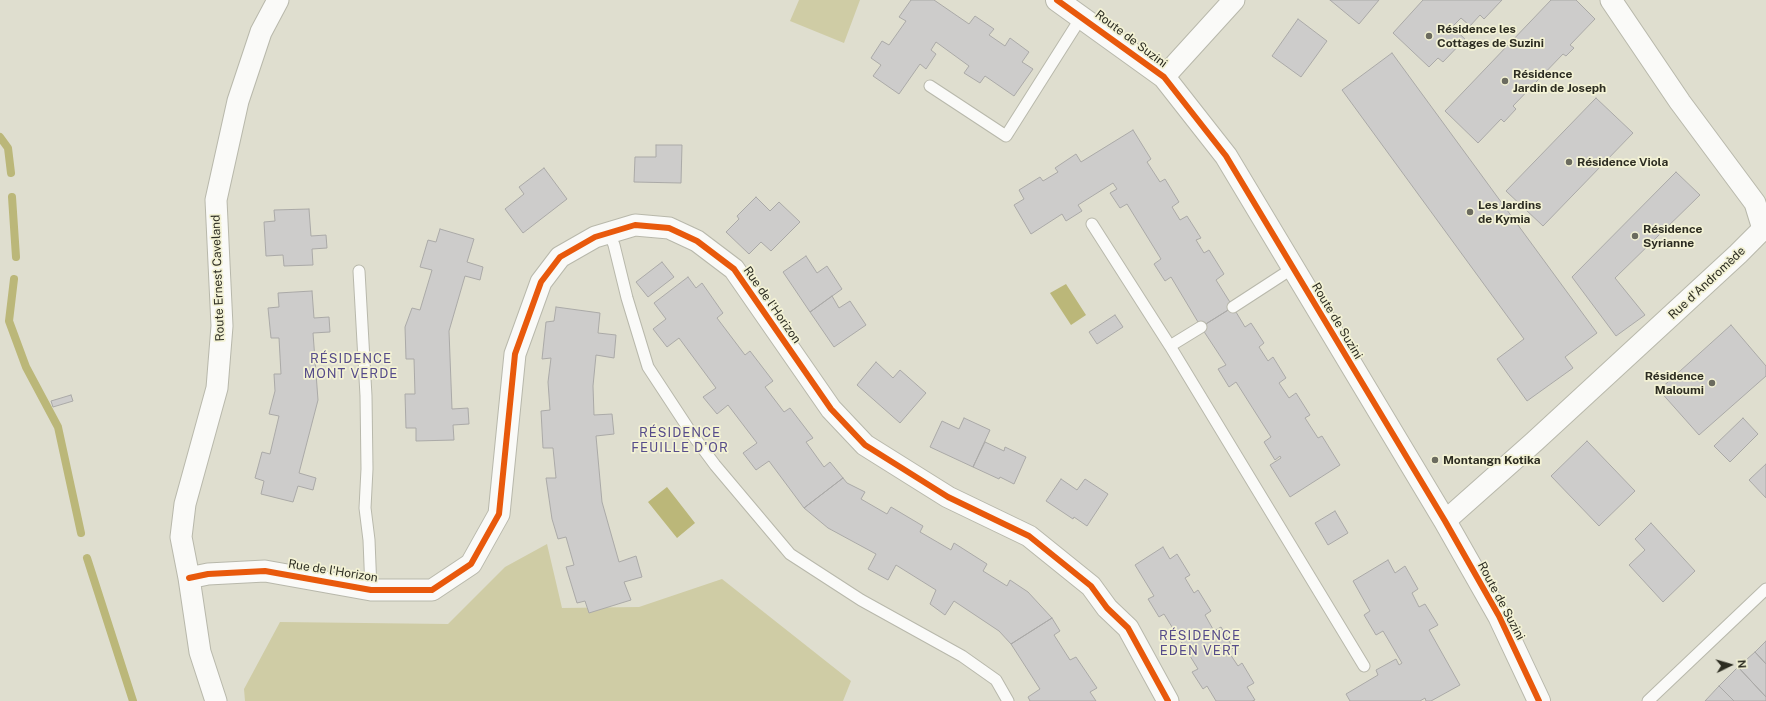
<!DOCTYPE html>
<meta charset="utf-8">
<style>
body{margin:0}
#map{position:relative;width:1766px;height:701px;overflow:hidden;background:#dfdecf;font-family:"Public Sans",sans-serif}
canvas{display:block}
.north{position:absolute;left:1710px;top:645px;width:40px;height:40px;-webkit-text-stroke:3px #f3f2d5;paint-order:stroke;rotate:85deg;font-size:11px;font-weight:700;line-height:16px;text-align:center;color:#2d2d22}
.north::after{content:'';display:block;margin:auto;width:14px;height:18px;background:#2d2d22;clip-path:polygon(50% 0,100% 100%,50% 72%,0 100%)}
</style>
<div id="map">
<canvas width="1766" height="701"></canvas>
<div class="north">N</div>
</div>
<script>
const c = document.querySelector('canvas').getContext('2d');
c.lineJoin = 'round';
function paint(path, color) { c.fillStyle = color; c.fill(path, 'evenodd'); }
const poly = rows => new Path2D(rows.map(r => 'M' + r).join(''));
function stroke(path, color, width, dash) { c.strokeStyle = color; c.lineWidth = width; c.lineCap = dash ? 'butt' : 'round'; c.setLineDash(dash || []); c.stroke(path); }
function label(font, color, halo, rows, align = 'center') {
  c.font = font + ' "Public Sans",sans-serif'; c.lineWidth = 3.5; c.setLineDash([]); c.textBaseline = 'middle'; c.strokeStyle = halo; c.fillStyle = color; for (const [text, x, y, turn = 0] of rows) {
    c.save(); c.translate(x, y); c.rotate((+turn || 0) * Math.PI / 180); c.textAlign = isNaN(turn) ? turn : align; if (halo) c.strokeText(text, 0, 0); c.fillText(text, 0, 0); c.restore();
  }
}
const green = poly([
 [799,0,860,0,844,43,790,21],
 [547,544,562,608,639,607,722,579,851,681,843,701,245,701,244,689,280,622,448,624,505,567]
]);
const water = poly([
 [1066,284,1086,315,1071,325,1050,293],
 [667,487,695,523,677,538,648,502]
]);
const stream = poly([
 [0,137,8,148,11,173],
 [12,197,16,257],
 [14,279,9,321,26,367,58,427,81,533],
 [87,558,133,701]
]);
const building = poly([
 [911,0,934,0,969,24,975,16,994,29,989,35,1005,46,1010,38,1029,52,1022,62,1033,69,1014,96,985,76,980,83,964,73,969,66,936,42,931,50,936,54,926,69,920,64,899,94,873,76,881,65,871,58,882,41,889,45,906,21,899,17,911,0],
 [1330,0,1379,0,1359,24,1330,0],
 [1423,0,1502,0,1484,19,1480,15,1470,26,1461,18,1452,27,1465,39,1443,62,1438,58,1429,67,1393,33,1423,0],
 [1551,0,1576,0,1595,19,1570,45,1574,48,1566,56,1563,54,1513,106,1516,109,1504,122,1501,119,1478,143,1445,111,1551,0],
 [1298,19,1327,41,1301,77,1272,56,1298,19],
 [1392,53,1597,333,1565,357,1573,368,1527,401,1497,359,1524,339,1342,90,1392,53],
 [1596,98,1633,133,1543,226,1506,191,1596,98],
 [1133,130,1151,159,1147,162,1160,182,1165,179,1179,202,1172,207,1180,220,1187,216,1201,238,1196,240,1204,253,1209,250,1224,274,1216,280,1233,307,1201,327,1171,277,1165,281,1154,264,1161,259,1127,204,1120,208,1110,193,1117,189,1113,183,1078,205,1082,211,1066,221,1062,214,1031,234,1014,205,1024,199,1019,190,1040,177,1043,181,1058,172,1055,168,1076,154,1081,162,1133,130],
 [656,145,682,145,681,183,634,182,635,157,656,157,656,145],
 [544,168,567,199,523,233,505,209,524,194,519,187,544,168],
 [1676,172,1700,195,1615,278,1645,315,1616,336,1572,277,1676,172],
 [756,197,770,211,779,202,800,222,771,251,761,242,749,254,726,232,739,219,737,216,756,197],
 [309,209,311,236,326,235,327,248,312,249,313,265,284,266,283,255,266,256,264,222,275,221,274,210,309,209],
 [440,229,474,239,467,262,483,267,480,280,465,276,449,331,452,409,468,408,469,424,453,425,454,440,416,441,416,428,406,428,405,394,415,394,414,359,406,359,405,327,412,308,420,310,432,270,420,267,428,240,436,242,440,229],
 [806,256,817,273,827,266,842,289,810,312,783,272,806,256],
 [662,262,674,277,648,297,636,282,662,262],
 [688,277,696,288,702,283,723,313,717,318,745,355,750,351,773,381,765,387,784,412,790,408,813,438,806,442,824,467,830,462,843,478,804,508,769,461,756,470,743,453,757,443,728,405,717,414,703,397,716,388,679,338,667,347,653,329,666,319,654,303,688,277],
 [312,291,314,318,329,317,330,332,313,333,318,400,299,473,316,478,313,490,298,486,293,502,261,494,264,481,255,478,262,452,270,454,279,416,269,414,275,391,274,374,281,374,279,338,271,338,268,308,279,307,278,293,312,291],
 [832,296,839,308,850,301,866,325,834,347,810,312,832,296],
 [556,307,600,313,598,333,616,335,614,358,596,355,593,386,594,415,612,414,614,434,596,436,602,502,619,562,636,556,642,577,624,582,631,600,589,613,585,601,577,603,566,567,574,565,566,537,558,539,552,519,546,478,556,478,553,448,543,448,541,411,550,410,548,382,551,358,542,359,546,322,554,321,556,307],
 [1233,307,1245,327,1251,323,1264,343,1259,347,1268,361,1273,357,1286,378,1279,383,1289,398,1296,393,1310,415,1305,418,1318,438,1322,436,1340,465,1290,497,1270,465,1281,458,1280,456,1275,460,1264,442,1271,437,1236,382,1229,387,1218,369,1226,365,1201,327,1233,307],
 [1115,315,1123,327,1097,344,1089,332,1115,315],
 [1731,325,1766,366,1766,376,1699,435,1659,390,1731,325],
 [876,362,893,378,900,370,926,393,900,423,857,385,876,362],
 [71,395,73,401,53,407,51,401,71,395],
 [964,418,990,430,973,467,930,447,942,421,959,429,964,418],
 [1743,418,1758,434,1730,462,1714,446,1743,418],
 [1587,441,1635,491,1599,526,1551,476,1587,441],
 [985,442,1004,451,1005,447,1026,457,1014,484,1000,477,999,479,973,467,985,442],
 [1766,464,1766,498,1749,480,1766,464],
 [843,478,847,483,865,492,861,499,887,514,891,507,923,526,920,532,951,550,954,543,987,564,983,571,1007,586,1010,580,1028,592,1052,618,1011,644,999,631,954,601,945,615,930,604,936,590,896,565,888,580,868,569,876,554,828,528,804,508,843,478],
 [1061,479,1077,490,1085,479,1108,494,1087,526,1074,517,1073,519,1046,501,1061,479],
 [1335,511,1348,533,1328,545,1315,523,1335,511],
 [1651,523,1695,571,1663,602,1629,565,1645,550,1635,539,1651,523],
 [1163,547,1170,559,1177,554,1190,575,1185,578,1194,593,1198,590,1211,611,1205,615,1214,631,1221,627,1233,648,1228,651,1238,666,1242,663,1254,683,1247,687,1255,700,1252,701,1216,701,1207,686,1203,689,1192,672,1198,669,1164,614,1159,617,1148,599,1154,596,1135,565,1163,547],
 [1388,560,1395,573,1405,566,1418,589,1412,593,1419,607,1425,604,1438,625,1429,630,1460,685,1431,701,1426,701,1425,698,1420,701,1350,701,1346,694,1378,675,1376,670,1396,659,1399,665,1402,663,1383,631,1376,635,1364,615,1370,611,1353,581,1388,560],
 [1052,618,1060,631,1054,635,1070,660,1076,657,1097,688,1090,692,1096,701,1030,701,1028,697,1040,689,1011,644,1052,618],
 [1766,641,1766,664,1755,652,1766,641],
 [1755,652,1766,664,1766,697,1738,667,1755,652],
 [1738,667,1766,697,1766,701,1734,701,1719,686,1738,667],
 [1719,686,1734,701,1705,701,1719,686]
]);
const service = poly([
 [930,86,1006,136,1075,27,1081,15],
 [1092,224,1170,346,1364,666],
 [609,233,614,245,627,298,648,367,692,434,715,465,790,554,861,600,962,656,996,680,1008,701],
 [359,271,366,396,367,469,365,508,369,540,371,590],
 [1233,307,1293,268],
 [1170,346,1201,327],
 [1648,701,1766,589]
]);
const minor = poly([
 [1164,77,1234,0],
 [1445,521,1534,442,1738,254,1763,229,1755,203,1680,102,1611,0],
 [189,578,208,574,265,571,371,590,432,590,471,564,499,514,515,354,541,282,560,257,595,237,635,225,669,228,697,241,734,269,831,409,865,445,948,497,1029,536,1091,586,1107,608,1128,628,1168,701],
 [216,701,200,652,189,578,181,537,185,504,217,388,222,326,216,200,238,101,261,32,278,0]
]);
const tertiary = poly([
 [1057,0,1164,77,1226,156,1445,521,1499,616,1539,701]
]);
const cycleway = poly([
 [1057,0,1164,77,1226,156,1445,521,1499,616,1539,701],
 [189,578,208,574,265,571,371,590,432,590,471,564,499,514,515,354,541,282,560,257,595,237,635,225,669,228,697,241,734,269,831,409,865,445,948,497,1029,536,1091,586,1107,608,1128,628,1168,701]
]);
const markers = [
 [1429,36,4,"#6b6b5f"],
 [1505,81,4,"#6b6b5f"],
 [1569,162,4,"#6b6b5f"],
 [1470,212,4,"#6b6b5f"],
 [1635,236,4,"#6b6b5f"],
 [1712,383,4,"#6b6b5f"],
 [1435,460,4,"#6b6b5f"]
];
const poiNames = [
 ["Résidence les",1437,29],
 ["Cottages de Suzini",1437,43],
 ["Résidence",1513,74],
 ["Jardin de Joseph",1513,88],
 ["Résidence Viola",1577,162],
 ["Les Jardins",1478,205],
 ["de Kymia",1478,219],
 ["Résidence",1643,229],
 ["Syrianne",1643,243],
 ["Résidence",1704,376,"right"],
 ["Maloumi",1704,390,"right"],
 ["Montangn Kotika",1443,460]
];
const streetNames = [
 ["Route de Suzini",1131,39,37],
 ["Route Ernest Caveland",218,278,-92],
 ["Rue d'Andromède",1707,283,-43],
 ["Rue de l'Horizon",772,305,55],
 ["Route de Suzini",1337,321,59],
 ["Rue de l'Horizon",333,571,9],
 ["Route de Suzini",1501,601,62]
];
const neighbourhoodNames = [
 ["RÉSIDENCE",351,359],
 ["MONT VERDE",351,374],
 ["RÉSIDENCE",680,433],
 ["FEUILLE D'OR",680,448],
 ["RÉSIDENCE",1200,636],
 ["EDEN VERT",1200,651]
];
paint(green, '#cfcca5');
paint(water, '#bbb779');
stroke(stream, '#bbb779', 8);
paint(building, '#cdcccb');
stroke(building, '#aaa9a7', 1);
stroke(service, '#b8b8ab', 13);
stroke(minor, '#b8b8ab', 23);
stroke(tertiary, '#b8b8ab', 24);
stroke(service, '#fafaf8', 11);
stroke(minor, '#fafaf8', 21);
stroke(tertiary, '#fafaf8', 22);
stroke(cycleway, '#e8590c', 6);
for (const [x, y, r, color] of markers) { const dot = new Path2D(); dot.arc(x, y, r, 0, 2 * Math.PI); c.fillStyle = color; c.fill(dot); stroke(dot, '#f3f2d5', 1.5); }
label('bold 12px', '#2d2d22', '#f3f2d5', poiNames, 'left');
label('12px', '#2d2d22', '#f3f2d5', streetNames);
c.letterSpacing = '1px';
label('13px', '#564c8a', '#f3f2d5', neighbourhoodNames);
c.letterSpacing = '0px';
</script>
